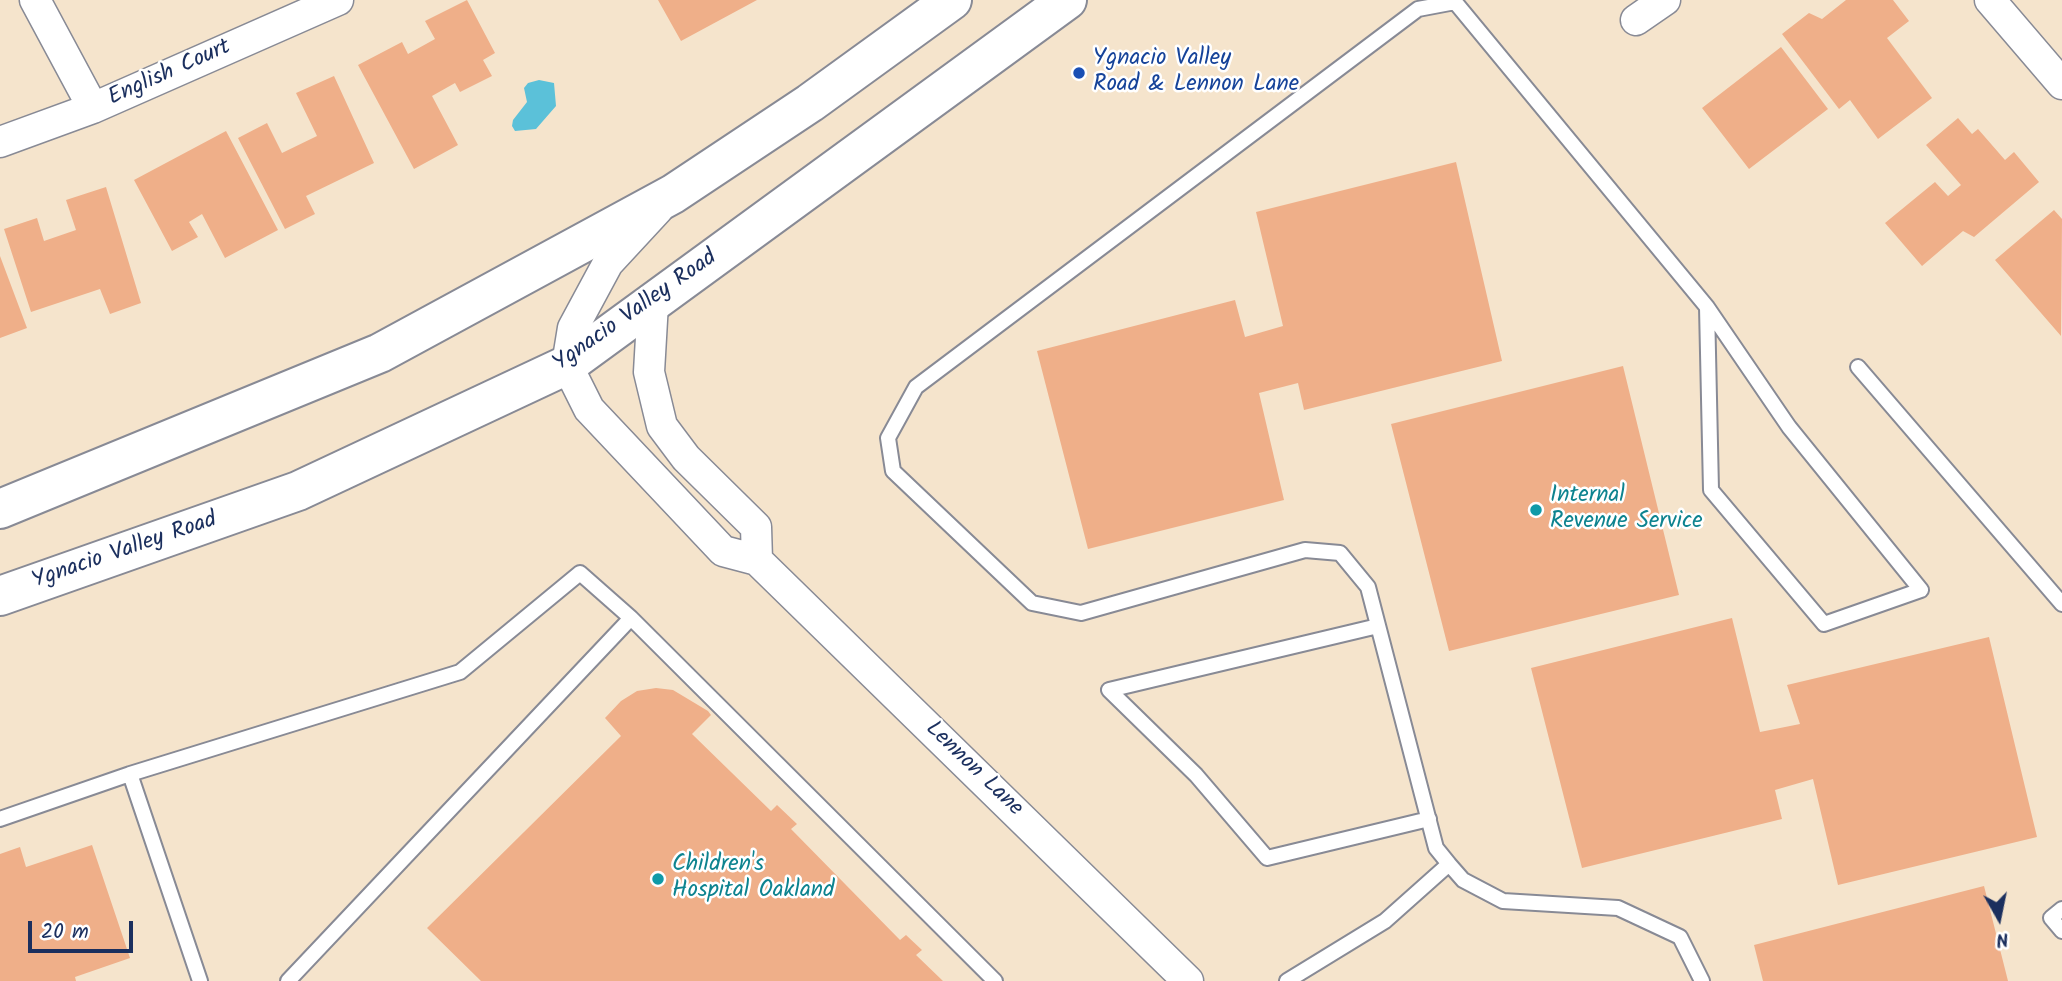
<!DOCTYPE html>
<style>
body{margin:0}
#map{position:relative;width:2062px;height:981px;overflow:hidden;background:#f5e4cc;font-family:Kalam,sans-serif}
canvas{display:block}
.north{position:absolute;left:1964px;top:883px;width:70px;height:70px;-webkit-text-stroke:5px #fff;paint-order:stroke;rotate:171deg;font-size:19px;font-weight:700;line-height:28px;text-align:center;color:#1b2f5e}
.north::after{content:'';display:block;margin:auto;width:24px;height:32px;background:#1b2f5e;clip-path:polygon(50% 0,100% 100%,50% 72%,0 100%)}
.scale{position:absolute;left:28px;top:921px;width:105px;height:32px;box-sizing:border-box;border:4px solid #1b2f5e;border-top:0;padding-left:9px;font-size:21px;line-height:24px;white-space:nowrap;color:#1b2f5e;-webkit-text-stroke:5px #fff;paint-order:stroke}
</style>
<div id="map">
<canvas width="2062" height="981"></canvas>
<div class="north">N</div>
<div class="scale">20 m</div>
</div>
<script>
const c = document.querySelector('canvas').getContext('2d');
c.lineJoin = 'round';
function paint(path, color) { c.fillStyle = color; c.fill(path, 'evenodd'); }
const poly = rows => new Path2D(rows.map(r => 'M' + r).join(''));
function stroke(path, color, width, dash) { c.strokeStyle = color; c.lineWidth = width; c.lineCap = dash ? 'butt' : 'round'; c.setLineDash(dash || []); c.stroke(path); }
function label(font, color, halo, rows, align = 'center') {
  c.font = font + ' Kalam,sans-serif'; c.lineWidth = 5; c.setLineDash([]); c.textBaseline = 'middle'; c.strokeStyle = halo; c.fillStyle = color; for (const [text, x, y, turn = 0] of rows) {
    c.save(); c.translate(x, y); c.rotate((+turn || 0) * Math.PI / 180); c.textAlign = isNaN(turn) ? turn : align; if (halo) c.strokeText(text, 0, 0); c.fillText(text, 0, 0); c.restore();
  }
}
const water = poly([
 [539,80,554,83,556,106,536,129,515,131,512,126,513,120,527,102,524,88,528,83]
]);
const building = poly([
 [467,0,495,53,483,60,492,76,460,92,455,83,432,96,458,145,414,169,358,65,402,42,408,54,435,39,425,21],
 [658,0,757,0,681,41],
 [1846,0,1893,0,1909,21,1887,38,1932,98,1878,139,1850,100,1839,109,1782,34,1809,13,1822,19],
 [1781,47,1828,109,1749,169,1702,108],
 [334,76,374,163,306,196,315,214,285,229,238,138,267,123,282,153,317,136,296,93],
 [1958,118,1972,134,1978,129,2005,160,2014,152,2039,182,1974,237,1963,231,1922,266,1885,223,1935,182,1948,196,1961,185,1926,145],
 [226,131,278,230,225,258,202,214,189,222,198,237,172,251,134,180],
 [1456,162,1502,361,1304,410,1298,383,1259,393,1284,500,1088,549,1037,351,1235,300,1245,337,1283,326,1256,212],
 [106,187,141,303,110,314,100,289,31,312,4,229,37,218,44,241,76,230,66,200],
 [2054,210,2062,219,2061,336,1995,260],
 [0,256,27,328,0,338],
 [1623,366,1679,595,1449,651,1391,424],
 [1732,618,1760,732,1800,724,1787,685,1989,637,2037,837,1838,885,1813,779,1775,790,1782,819,1582,868,1531,668],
 [656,688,673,690,708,711,711,715,692,734,771,811,777,805,797,824,791,829,900,940,906,935,922,950,916,955,943,981,481,981,427,928,621,736,605,718,621,701,637,691],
 [92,845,130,958,75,977,76,981,0,981,0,854,20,847,26,867],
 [1984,886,2008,981,1763,981,1754,945]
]);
const lane = poly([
 [1858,367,2062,604],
 [1378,626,1109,690,1196,775,1267,858,1429,819],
 [130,774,200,981],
 [0,819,130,774,460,672,580,573,631,618,995,981],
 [2062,909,2051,918,2062,931],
 [288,981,631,618],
 [1287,981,1385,921,1449,864],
 [1702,981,1680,937,1618,908,1503,901,1463,880,1449,864,1436,848,1368,587,1340,553,1305,550,1081,613,1032,603,893,471,888,438,916,387,1418,9,1455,2,1707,307,1789,427,1921,590,1824,624,1711,490,1707,307]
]);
const street = poly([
 [35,0,93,108],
 [1990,0,2062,84],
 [1636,20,1665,0],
 [0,142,93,108,338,0],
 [658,209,608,263,573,328,567,365,589,409,723,551,757,560,1188,981],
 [653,303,649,372,662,426,686,458,756,527,757,560]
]);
const highway = poly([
 [0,509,380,353,673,194,810,103,952,0],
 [0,596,298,491,567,365,1067,0]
]);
const markers = [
 [1079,73,7,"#1a4fb4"],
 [1536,510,7,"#0f9aa8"],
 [658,879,7,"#0f9aa8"]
];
const transitNames = [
 ["Ygnacio Valley",1093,60],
 ["Road & Lennon Lane",1093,86]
];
const streetNames = [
 ["English Court",170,74,-24],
 ["Ygnacio Valley Road",636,312,-35],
 ["Ygnacio Valley Road",125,552,-19],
 ["Lennon Lane",973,770,44]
];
const cultureNames = [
 ["Internal",1550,497],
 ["Revenue Service",1550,523],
 ["Children's",672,866],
 ["Hospital Oakland",672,892]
];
paint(water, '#5bc1d9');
paint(building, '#efaf89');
stroke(lane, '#888a95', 18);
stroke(street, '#888a95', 33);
stroke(highway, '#888a95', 42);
stroke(lane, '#fff', 14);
stroke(street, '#fff', 30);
stroke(highway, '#fff', 38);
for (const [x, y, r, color] of markers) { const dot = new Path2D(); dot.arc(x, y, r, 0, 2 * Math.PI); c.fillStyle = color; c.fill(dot); stroke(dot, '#fff', 2.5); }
label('23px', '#164399', '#fff', transitNames, 'left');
label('23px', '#1b2f5e', '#fff', streetNames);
label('23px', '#0d838f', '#fff', cultureNames, 'left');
</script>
